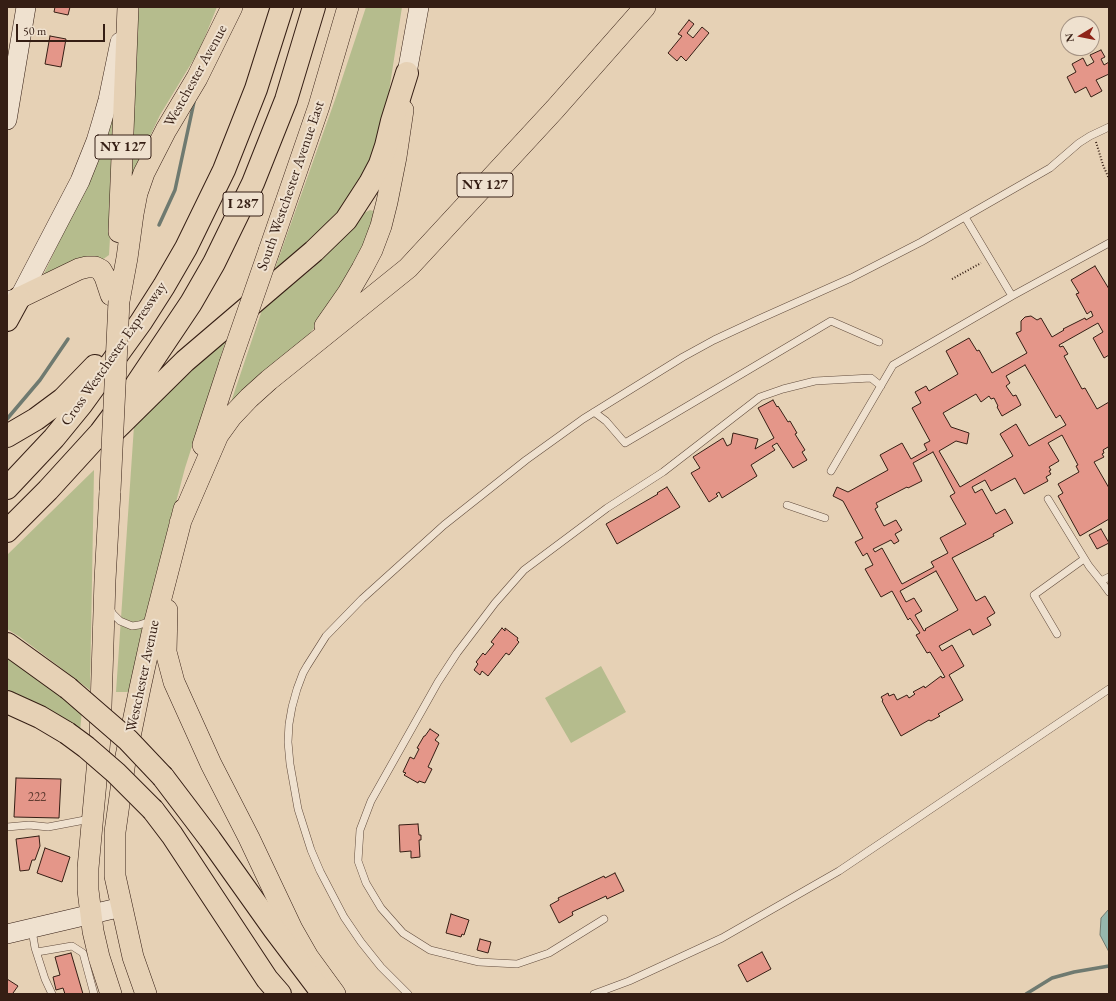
<!DOCTYPE html>
<style>
body{margin:0}
#map{position:relative;width:1116px;height:1001px;overflow:hidden;background:#e6d1b5;font-family:"EB Garamond",serif}
canvas{display:block}
.frame{position:absolute;inset:0;border:8px solid #351e14;pointer-events:none}
.north{position:absolute;left:1060px;top:16px;width:40px;height:40px;box-sizing:border-box;background:#efe1cf;border:1px solid #a59384;border-radius:50%;rotate:260deg;font-size:11px;font-weight:700;line-height:16px;text-align:center;color:#351e14}
.north::after{content:'';display:block;margin:auto;width:14px;height:18px;background:#8f2418;clip-path:polygon(50% 0,100% 100%,50% 72%,0 100%)}
.scale{position:absolute;left:16px;top:24px;width:89px;height:18px;box-sizing:border-box;border:2px solid #351e14;border-top:0;padding-left:5px;font-size:12px;line-height:14px;white-space:nowrap;color:#351e14;-webkit-text-stroke:3px #efe1cf;paint-order:stroke}
</style>
<div id="map">
<canvas width="1116" height="1001"></canvas>
<div class="frame"></div>
<div class="north">N</div>
<div class="scale">50 m</div>
</div>
<script>
const c = document.querySelector('canvas').getContext('2d');
c.lineJoin = 'round';
function paint(path, color) { c.fillStyle = color; c.fill(path, 'evenodd'); }
const poly = rows => new Path2D(rows.map(r => 'M' + r).join(''));
function stroke(path, color, width, dash) { c.strokeStyle = color; c.lineWidth = width; c.lineCap = dash ? 'butt' : 'round'; c.setLineDash(dash || []); c.stroke(path); }
function label(font, color, halo, rows, align = 'center') {
  c.font = font + ' "EB Garamond",serif'; c.lineWidth = 4; c.setLineDash([]); c.textBaseline = 'middle'; c.strokeStyle = halo; c.fillStyle = color; for (const [text, x, y, turn = 0] of rows) {
    c.save(); c.translate(x, y); c.rotate((+turn || 0) * Math.PI / 180); c.textAlign = isNaN(turn) ? turn : align; if (halo) c.strokeText(text, 0, 0); c.fillText(text, 0, 0); c.restore();
  }
}
const green = poly([
 [137,7,217,7,200,49,160,115,126,187],
 [366,7,402,7,388,98,371,162,342,210,273,274,336,97],
 [113,116,117,116,109,255,102,260,42,278,101,153],
 [370,210,373,211,375,218,364,252,322,319,288,358,230,405,262,310,313,268,362,214],
 [227,337,185,468,149,605,132,692,116,692,134,426],
 [94,470,90,690,20,637,7,629,7,555],
 [7,656,82,710,80,732,7,693],
 [601,666,626,712,571,743,545,698]
]);
const water = poly([
 [1109,909,1109,952,1100,935,1101,918,1109,909]
]);
const stream = poly([
 [159,225,175,190,194,102],
 [7,419,40,380,68,339],
 [1026,994,1052,978,1074,972,1109,966]
]);
const building = poly([
 [55,7,70,7,68,15,54,12,55,7],
 [689,20,694,24,687,33,693,38,702,27,709,33,686,61,681,56,677,61,668,53,682,36,678,34,689,20],
 [50,36,66,39,61,67,45,64,50,36],
 [1101,50,1105,57,1101,59,1104,65,1109,62,1109,74,1096,80,1102,91,1091,97,1086,87,1075,93,1067,77,1076,72,1072,64,1083,58,1087,66,1094,62,1090,55,1101,50],
 [1095,266,1109,289,1109,355,1104,358,1093,338,1103,332,1098,323,1059,345,1060,347,1063,346,1068,354,1064,356,1082,389,1085,388,1097,409,1109,402,1109,449,1108,447,1103,450,1104,453,1102,454,1104,457,1094,462,1109,488,1109,519,1080,536,1058,496,1063,493,1058,484,1079,472,1076,466,1078,465,1062,435,1048,443,1059,461,1049,467,1051,470,1049,471,1051,474,1046,477,1048,481,1024,494,1015,478,991,491,985,480,972,487,975,493,982,489,996,514,1005,509,1013,523,993,534,994,536,952,558,976,601,985,596,995,613,987,618,991,625,973,635,970,629,939,646,942,651,952,645,964,666,949,675,963,700,938,714,940,716,931,721,929,720,901,736,882,701,883,700,881,697,888,693,889,696,894,694,897,700,907,695,909,698,915,694,913,692,924,686,925,688,941,676,942,678,945,677,930,652,927,653,916,635,920,633,910,618,908,620,892,591,881,597,865,569,873,565,867,553,863,556,855,542,863,538,843,501,833,496,837,487,848,492,888,470,880,455,902,443,911,459,927,450,924,444,930,441,912,408,921,403,915,392,926,386,929,391,958,374,946,351,969,338,977,351,979,350,992,373,1027,353,1016,333,1021,331,1021,321,1025,317,1031,316,1037,320,1041,318,1052,337,1064,330,1063,329,1085,318,1086,320,1093,316,1091,311,1087,314,1076,294,1079,293,1071,280,1095,266],
 [1025,365,1056,418,1060,415,1066,425,1029,446,1016,424,1000,434,1013,456,960,487,939,451,956,441,967,444,969,433,951,427,943,413,976,394,981,402,989,396,991,399,994,398,998,406,997,407,1002,416,1021,405,1016,395,1013,396,1006,386,1010,383,1006,376,1025,365],
 [933,452,955,493,950,496,966,524,940,538,948,553,931,562,934,567,902,584,882,548,875,552,873,549,891,540,894,544,899,541,895,534,902,530,896,520,884,526,875,509,878,507,876,503,907,487,908,488,922,481,913,463,933,452],
 [936,571,958,610,925,629,926,630,924,631,915,615,922,611,914,598,906,602,900,591,936,571],
 [773,400,777,407,778,406,788,422,790,421,797,433,795,434,805,450,802,452,807,460,793,468,777,443,772,446,775,450,751,465,757,476,722,498,719,492,716,494,718,496,709,502,691,473,700,468,693,457,723,438,727,446,731,444,733,433,758,439,755,449,774,438,758,408,773,400],
 [667,487,680,507,617,544,606,524,658,494,657,493,667,487],
 [1101,529,1109,543,1097,549,1089,535,1101,529],
 [502,628,505,631,505,628,518,638,517,640,519,642,509,655,506,653,488,676,482,671,480,675,474,670,478,664,476,662,483,653,485,655,494,644,491,642,502,628],
 [430,729,439,735,435,740,439,743,428,767,432,769,425,783,419,781,418,783,404,775,406,773,403,772,410,757,414,759,419,749,417,748,424,736,425,736,430,729],
 [16,778,61,779,59,818,14,817,16,778],
 [418,824,419,835,421,835,421,840,419,840,420,857,411,858,411,851,400,852,399,825,418,824],
 [39,836,40,846,35,860,32,860,29,870,20,871,16,839,39,836],
 [45,848,70,857,62,882,37,873,45,848],
 [615,873,624,891,607,899,606,896,572,912,573,915,559,923,550,905,559,900,558,898,604,876,605,878,615,873],
 [451,914,469,920,464,935,462,934,461,937,446,933,451,914],
 [480,939,491,942,488,953,477,950,480,939],
 [762,952,771,969,747,982,738,965,762,952],
 [71,953,83,994,65,994,63,988,56,990,53,977,60,975,55,957,71,953],
 [7,979,18,986,13,993,14,994,7,994,7,979]
]);
const path = poly([
 [1096,142,1103,165,1109,179],
 [952,279,981,263]
]);
const lane = poly([
 [965,217,1012,296],
 [594,412,606,421,625,443,831,321,879,342],
 [831,471,893,365,1012,296,1109,243],
 [1048,499,1089,566,1101,581,1109,577],
 [787,505,825,518],
 [1101,581,1109,592],
 [110,609,113,614,120,621,132,626,139,625,151,621],
 [1057,634,1034,595,1084,559],
 [7,827,29,825,48,827,90,819],
 [604,919,549,953,517,964,479,962,430,950,403,933,381,908,366,883,358,861,360,830,371,801,438,682,457,653,495,603,524,570,607,508,663,472,760,397,783,389,815,381,871,378,881,386],
 [32,930,35,948,45,979,52,994],
 [37,952,72,946,83,953,94,994],
 [408,994,381,967,361,942,344,917,320,871,311,850,298,809,290,764,288,742,289,724,292,707,297,689,303,673,307,666,326,636,362,599,444,525,526,460,583,419,683,357,714,340,757,320,851,278,921,242,1050,168,1079,143,1090,136,1109,127],
 [594,994,629,981,722,938,839,871,1109,689]
]);
const secondary = poly([
 [407,73,419,7],
 [7,120,26,7],
 [11,300,19,298,80,181,96,141,102,121,108,100,120,42],
 [7,934,122,907]
]);
const primary = poly([
 [119,232,128,7],
 [269,251,319,106,348,7],
 [19,298,79,269,87,267,95,267,101,270,105,277,111,295],
 [119,301,127,258,133,214,137,193,144,173,166,130,197,78,232,7],
 [325,326,348,293,362,269,372,250,381,226,387,202,396,157,403,110],
 [203,445,230,363],
 [110,491,105,580,100,738,88,868,88,890,93,931,99,957,111,994],
 [180,523,218,435,231,417,249,398,269,380,408,268,555,109,645,7],
 [167,610,166,652,174,682,211,764,249,838,292,929,308,957,335,994],
 [146,994,133,957,115,876,115,832,125,761,140,688,153,629,184,509]
]);
const highway = poly([
 [7,320,19,298],
 [114,431,185,361,314,251,346,220,370,183,380,164,386,146,392,121,407,73],
 [7,436,36,419,63,399,95,366],
 [7,488,54,438,81,405,141,322,164,286,186,248,224,170,256,89,282,7],
 [7,531,48,490,100,433,136,385,191,303,214,263,253,183,286,100,314,7],
 [7,644,68,688],
 [7,702,40,717,67,733],
 [163,777,210,839,274,929,323,994],
 [153,810,172,835,267,979,280,994]
]);
const primaryBridge = poly([
 [230,363,269,251],
 [110,491,119,301]
]);
const highwayBridge = poly([
 [68,688,128,740,163,777],
 [67,733,86,747,116,773,153,810]
]);
const numberNames = [
 ["222",37,797]
];
const shields = [
 [123,147,56],
 [485,185,56],
 [243,204,40]
];
const shieldNames = [
 ["NY 127",123,147],
 ["NY 127",485,185],
 ["I 287",243,204]
];
const streetNames = [
 ["Westchester Avenue",196,76,-61],
 ["South Westchester Avenue East",291,186,-71],
 ["Cross Westchester Expressway",114,354,-55],
 ["Westchester Avenue",143,676,-78]
];
paint(green, '#b5bc8d');
paint(water, '#96b7ad');
stroke(water, '#6f7a70', 1);
stroke(stream, '#6f7a70', 3.5);
paint(building, '#e49689');
stroke(building, '#351e14', 1);
stroke(lane, '#614b3c', 8);
stroke(secondary, '#351e14', 20);
stroke(primary, '#351e14', 22);
stroke(highway, '#351e14', 24);
stroke(path, '#351e14', 2, [1, 2]);
stroke(lane, '#efe1cf', 7);
stroke(secondary, '#efe1cf', 19);
stroke(primary, '#e6d1b5', 21);
stroke(highway, '#e6d1b5', 22);
stroke(primaryBridge, '#351e14', 22, []);
stroke(highwayBridge, '#351e14', 24, []);
stroke(primaryBridge, '#e6d1b5', 21);
stroke(highwayBridge, '#e6d1b5', 22);
label('13px', '#613c31', null, numberNames);
for (const [x, y, w] of shields) { const box = new Path2D(); box.roundRect(x - w / 2, y - 12, w, 24, 3); c.fillStyle = '#efe1cf'; c.fill(box); stroke(box, '#351e14', 1); }
label('bold 14px', '#351e14', null, shieldNames);
label('15px', '#351e14', '#efe1cf', streetNames);
</script>
